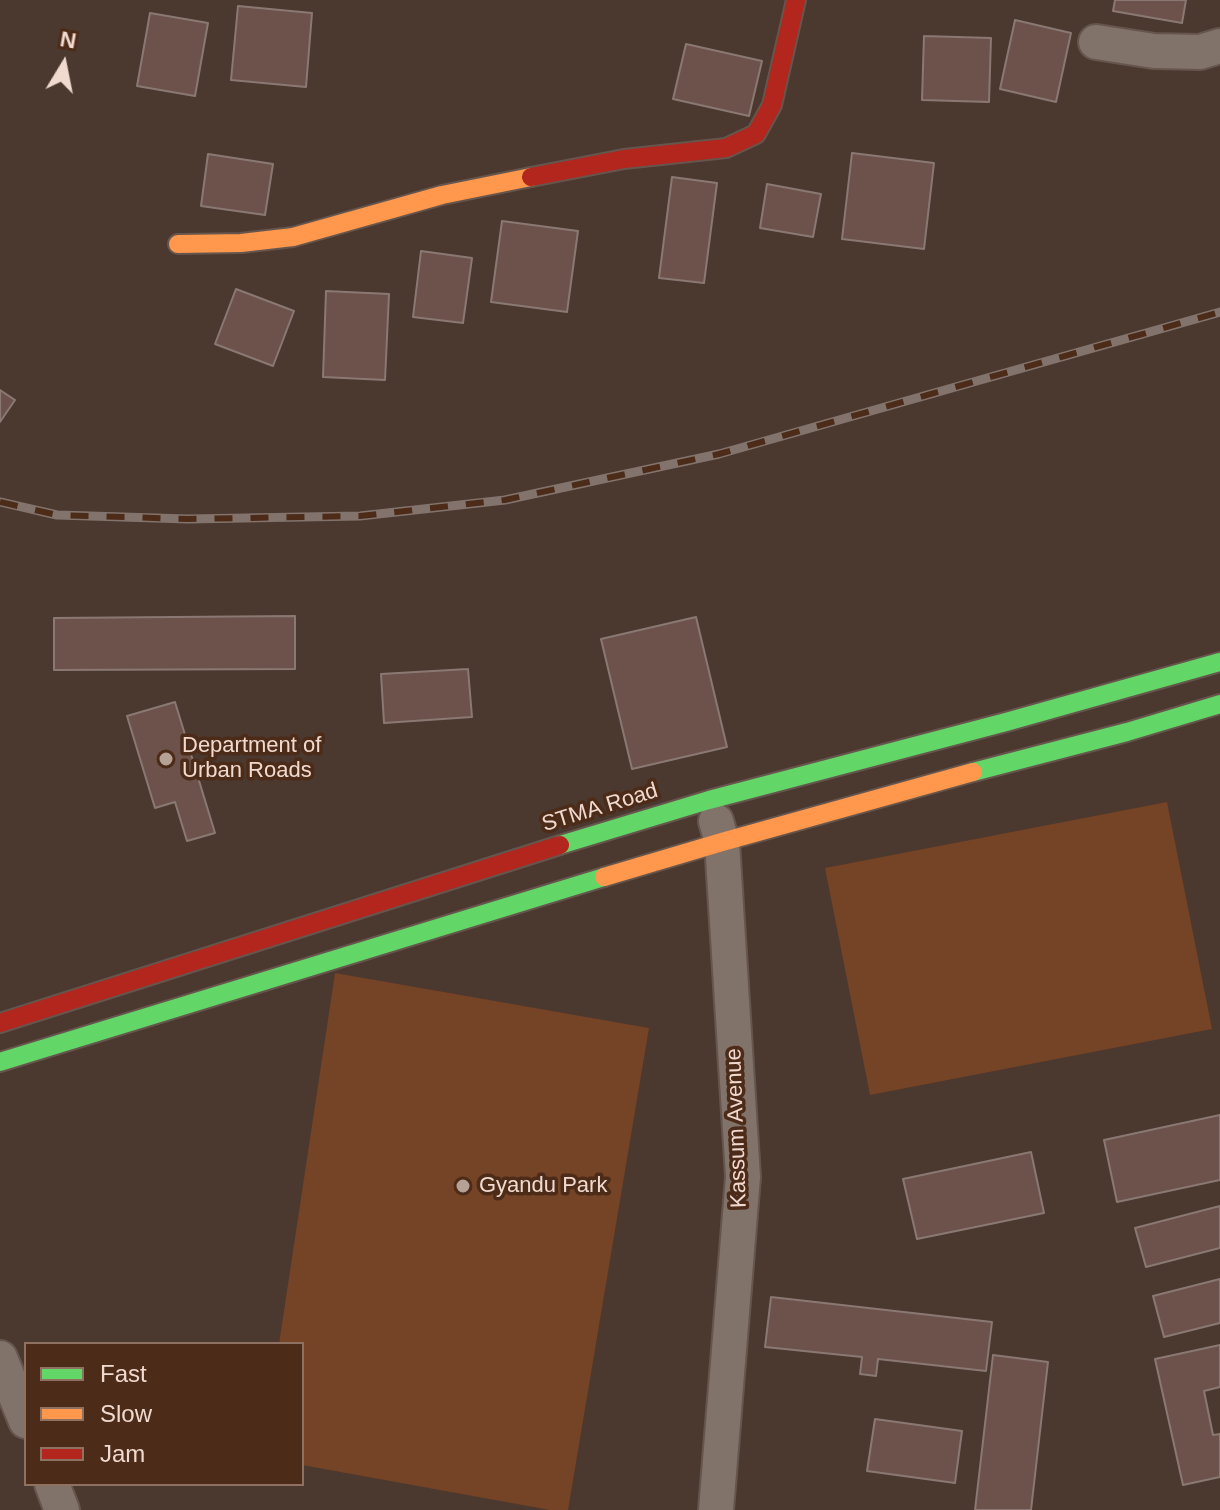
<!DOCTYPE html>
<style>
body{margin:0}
#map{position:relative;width:1220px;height:1510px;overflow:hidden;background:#4b382f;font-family:Helvetica,sans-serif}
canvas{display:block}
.legend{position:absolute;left:24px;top:1342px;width:280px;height:144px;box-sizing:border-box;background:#4c2b18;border:2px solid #8e7161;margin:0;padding:10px 14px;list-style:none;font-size:24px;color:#f0dacf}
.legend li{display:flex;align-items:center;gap:16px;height:40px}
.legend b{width:40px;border:2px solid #8e7161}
.north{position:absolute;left:24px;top:24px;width:80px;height:80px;-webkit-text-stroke:6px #4c2b18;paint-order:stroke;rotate:10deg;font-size:22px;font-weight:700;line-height:32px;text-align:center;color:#f0dacf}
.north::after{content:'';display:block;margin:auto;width:28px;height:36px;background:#f0dacf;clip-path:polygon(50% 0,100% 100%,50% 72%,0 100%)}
</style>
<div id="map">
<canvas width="1220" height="1510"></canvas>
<ul class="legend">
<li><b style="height:10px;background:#63d668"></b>Fast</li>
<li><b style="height:10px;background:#ff974d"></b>Slow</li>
<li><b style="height:10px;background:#b3261e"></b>Jam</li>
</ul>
<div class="north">N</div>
</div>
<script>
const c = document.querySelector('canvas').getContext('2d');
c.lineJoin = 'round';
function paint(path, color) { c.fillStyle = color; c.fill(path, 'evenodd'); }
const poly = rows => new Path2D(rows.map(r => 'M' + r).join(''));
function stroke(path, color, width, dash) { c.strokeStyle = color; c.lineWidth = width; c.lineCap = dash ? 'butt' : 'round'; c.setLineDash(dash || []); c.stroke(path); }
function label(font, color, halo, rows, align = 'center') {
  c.font = font + ' Helvetica,sans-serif'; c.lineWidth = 7; c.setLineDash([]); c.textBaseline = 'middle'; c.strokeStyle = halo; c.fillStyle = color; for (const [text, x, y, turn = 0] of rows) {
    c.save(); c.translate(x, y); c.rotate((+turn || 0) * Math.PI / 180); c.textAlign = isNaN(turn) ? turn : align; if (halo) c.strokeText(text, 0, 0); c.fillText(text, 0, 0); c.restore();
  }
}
const green = poly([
 [1167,802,1212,1029,870,1095,825,868],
 [335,973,649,1028,568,1510,550,1510,302,1465,302,1344,279,1344]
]);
const building = poly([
 [1115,0,1186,0,1182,23,1113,11,1115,0],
 [238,6,312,13,306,87,231,80,238,6],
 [150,13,208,23,195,96,137,86,150,13],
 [1015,20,1071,33,1056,102,1000,89,1015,20],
 [924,36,991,38,989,102,922,100,924,36],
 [686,44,762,61,749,116,673,99,686,44],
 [852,153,934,163,924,249,842,239,852,153],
 [208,154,273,164,265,215,201,206,208,154],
 [672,177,717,183,704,283,659,278,672,177],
 [767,184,821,194,813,237,760,228,767,184],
 [502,221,578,231,567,312,491,302,502,221],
 [421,251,472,258,463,323,413,317,421,251],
 [236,289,294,311,273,366,215,344,236,289],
 [326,291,389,294,385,380,323,377,326,291],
 [0,390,15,400,0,422,0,390],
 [295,616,295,669,54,670,54,618,295,616],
 [696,617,727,747,632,769,601,639,696,617],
 [468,669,472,717,384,723,381,674,468,669],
 [175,702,215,833,187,841,175,802,155,808,127,716,175,702],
 [1220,1115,1220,1180,1117,1202,1104,1140,1220,1115],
 [1031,1152,1044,1213,917,1239,903,1179,1031,1152],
 [1220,1206,1220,1248,1146,1267,1135,1228,1220,1206],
 [1220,1279,1220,1323,1164,1337,1153,1296,1220,1279],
 [771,1297,992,1322,986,1371,878,1359,876,1376,860,1374,862,1357,765,1347,771,1297],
 [1220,1345,1220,1387,1204,1391,1213,1435,1220,1434,1220,1477,1183,1485,1155,1359,1220,1345],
 [993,1355,1048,1362,1031,1510,975,1510,993,1355],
 [875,1419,962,1431,955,1483,867,1471,875,1419]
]);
const street = poly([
 [1096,42,1154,51,1200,52,1220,46],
 [716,821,722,842,743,1177,716,1510],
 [0,1358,26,1421],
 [52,1484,62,1510]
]);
const fast = poly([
 [973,772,1127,732,1220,704],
 [560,845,709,800,1006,722,1220,662],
 [0,1062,604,877]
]);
const slow = poly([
 [178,244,241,243,293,237,442,195,531,177],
 [604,877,722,842,973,772]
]);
const jam = poly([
 [531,177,624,159,726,148,756,134,772,105,796,0],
 [0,1023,560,845]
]);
const rail = poly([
 [0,502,57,515,188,519,360,516,505,500,719,454,1220,312]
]);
const markers = [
 [166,759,8,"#b6a197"],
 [463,1186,8,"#b6a197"]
];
const poiNames = [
 ["Department of",182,746],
 ["Urban Roads",182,771],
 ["Gyandu Park",479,1186]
];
const streetNames = [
 ["STMA Road",600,808,-17],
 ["Kassum Avenue",737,1128,-92]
];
paint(green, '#754325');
paint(building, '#6d524b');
stroke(building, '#8a7873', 2);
stroke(street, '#65554c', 38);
stroke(fast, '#65554c', 22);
stroke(slow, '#65554c', 22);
stroke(jam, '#65554c', 22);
stroke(street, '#81726a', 34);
stroke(fast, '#63d668', 18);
stroke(slow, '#ff974d', 18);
stroke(jam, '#b3261e', 18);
stroke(rail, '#82746d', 9);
stroke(rail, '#4c2b18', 6, [18]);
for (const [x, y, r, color] of markers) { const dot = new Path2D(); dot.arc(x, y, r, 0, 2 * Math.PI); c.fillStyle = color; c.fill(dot); stroke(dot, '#4c2b18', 3); }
label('22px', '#f0dacf', '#4c2b18', poiNames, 'left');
label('22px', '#f0dacf', '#4c2b18', streetNames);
</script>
